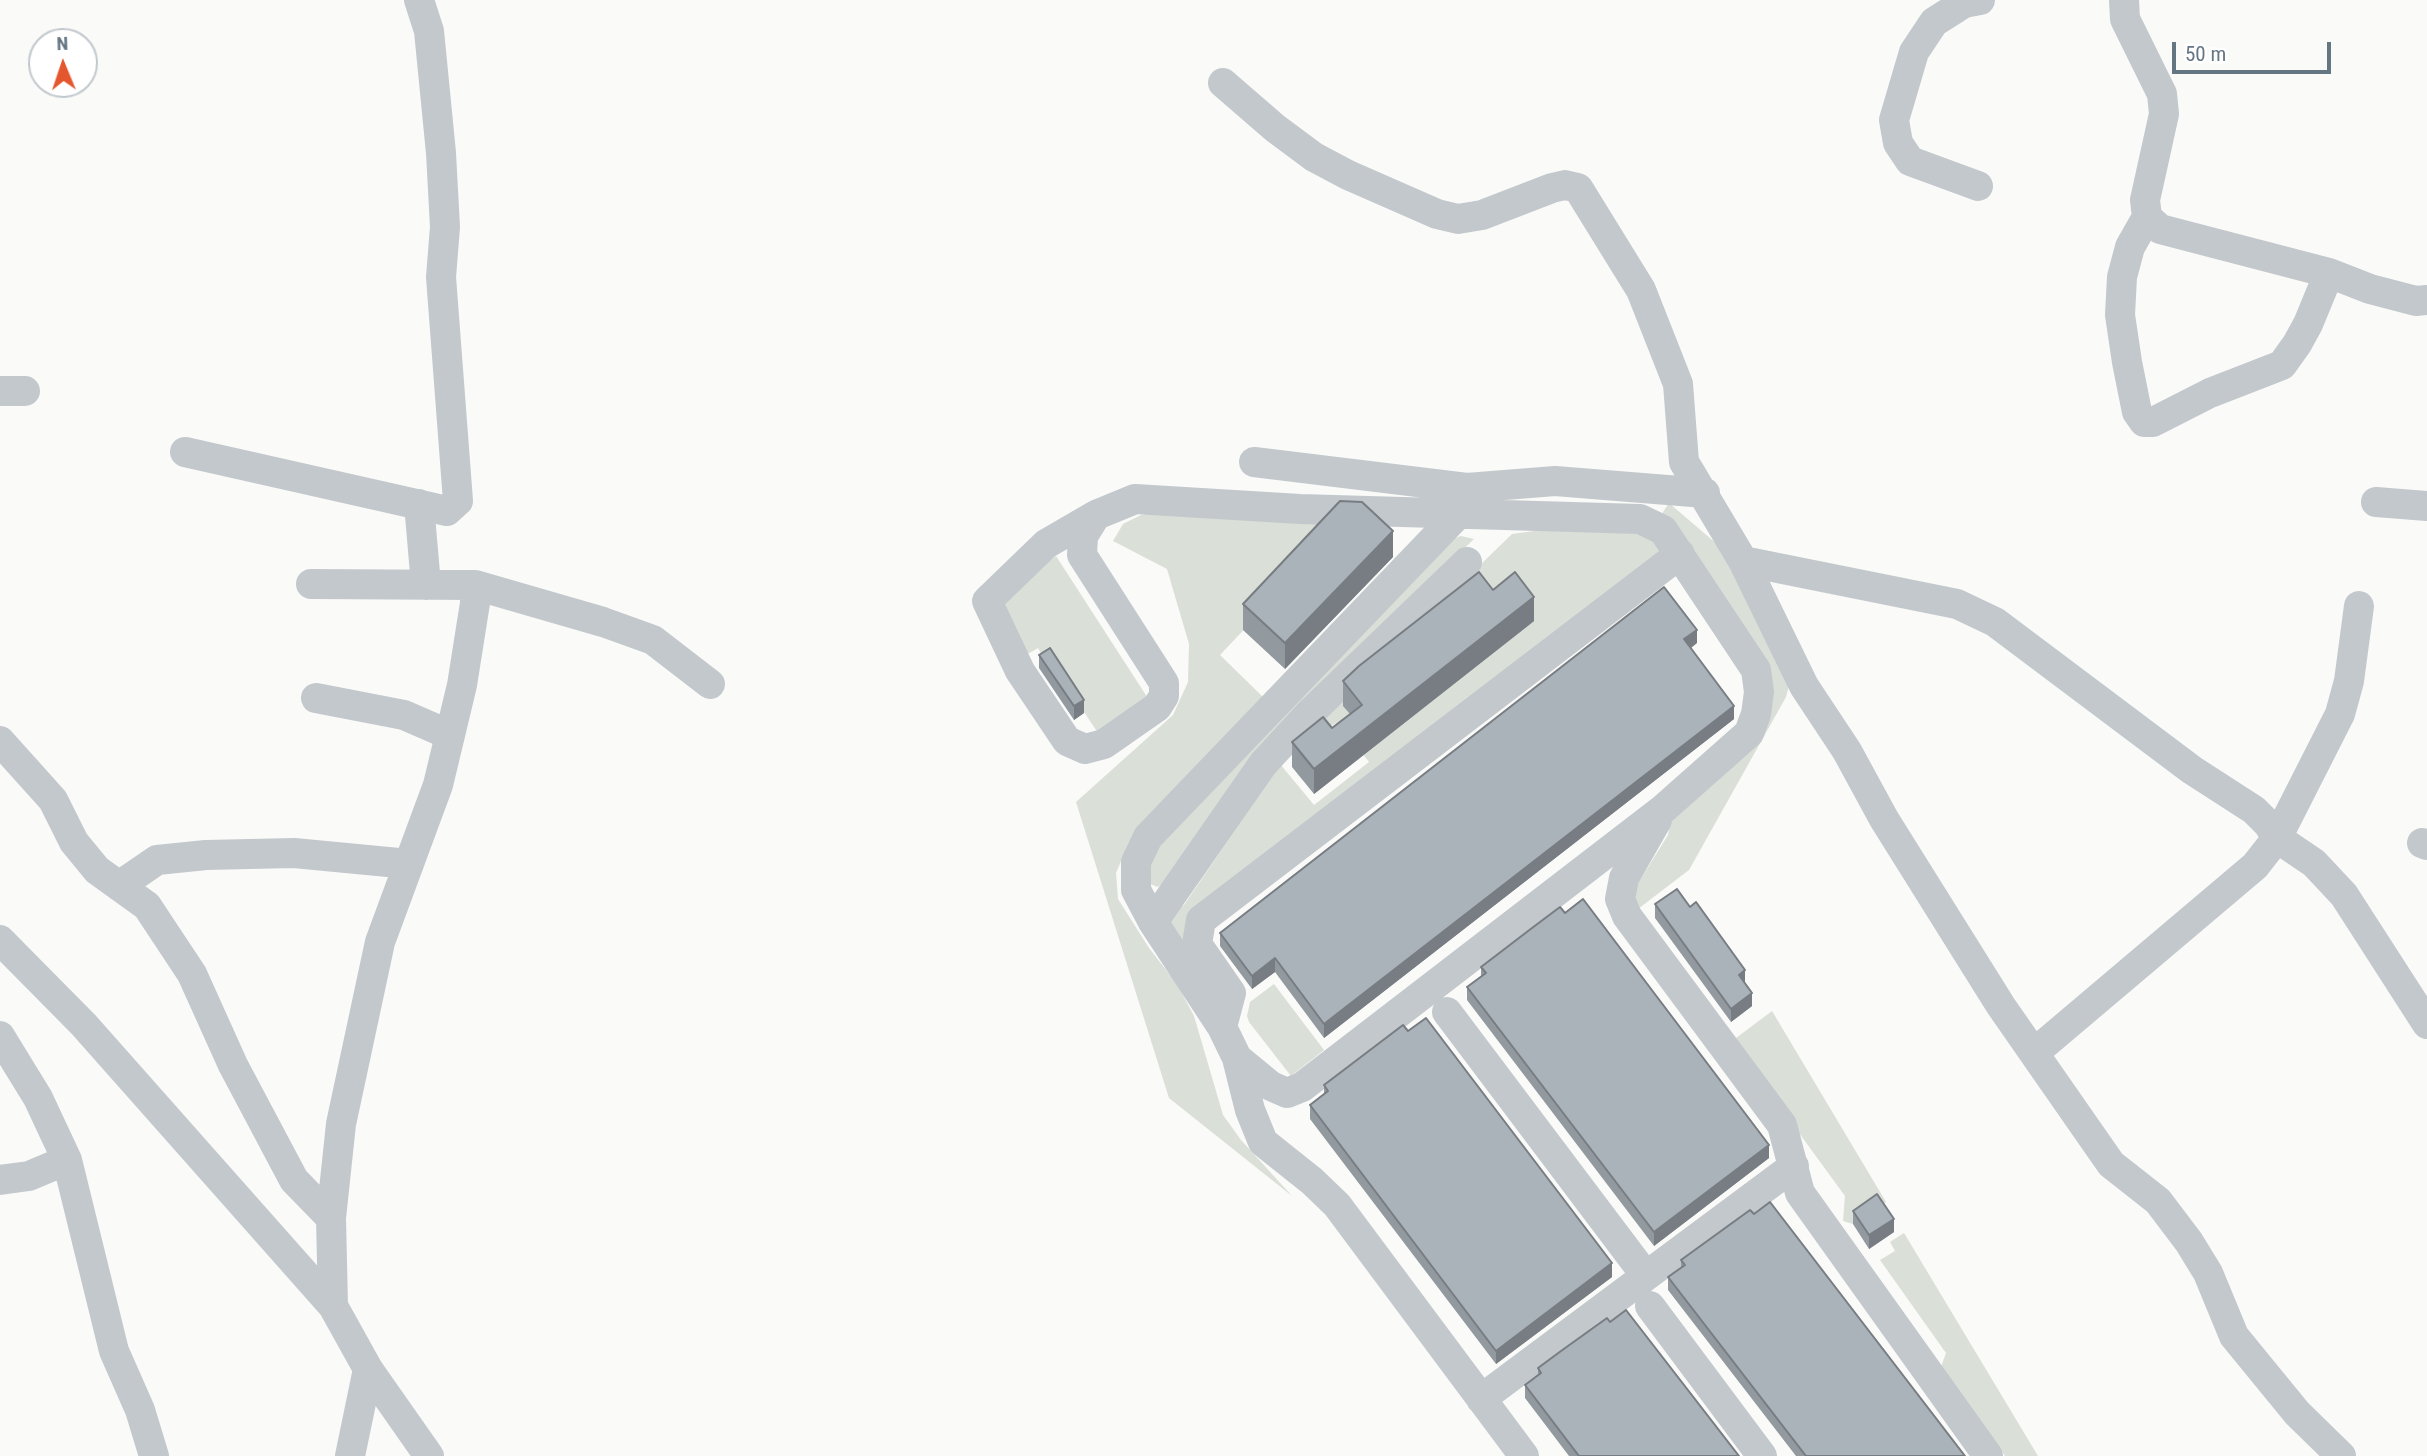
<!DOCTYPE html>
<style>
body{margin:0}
#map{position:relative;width:2427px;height:1456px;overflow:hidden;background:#fafaf8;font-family:"Roboto Condensed",sans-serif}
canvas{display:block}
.north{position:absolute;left:28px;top:28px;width:70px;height:70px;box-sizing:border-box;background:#fff;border:2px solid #c1c8cd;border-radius:50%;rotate:358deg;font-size:19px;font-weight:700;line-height:28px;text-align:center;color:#657683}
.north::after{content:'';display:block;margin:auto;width:24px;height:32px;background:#e4572e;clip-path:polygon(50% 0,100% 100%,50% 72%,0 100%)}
.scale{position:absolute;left:2172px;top:42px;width:159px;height:32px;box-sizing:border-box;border:4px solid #657683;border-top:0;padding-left:9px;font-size:21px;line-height:24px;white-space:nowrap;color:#657683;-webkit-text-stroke:5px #fff;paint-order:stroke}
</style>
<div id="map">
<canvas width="2427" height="1456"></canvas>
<div class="north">N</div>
<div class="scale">50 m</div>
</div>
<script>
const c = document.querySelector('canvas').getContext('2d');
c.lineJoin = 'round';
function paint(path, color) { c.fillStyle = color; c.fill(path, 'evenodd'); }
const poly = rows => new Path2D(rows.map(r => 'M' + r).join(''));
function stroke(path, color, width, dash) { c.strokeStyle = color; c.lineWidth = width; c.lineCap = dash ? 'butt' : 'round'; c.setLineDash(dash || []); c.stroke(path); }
const green = poly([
 [1669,503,1732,557,1789,686,1786,697,1689,870,1634,912,1630,896,1668,835,1671,816,1767,712,1659,518],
 [1182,509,1350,517,1220,655,1264,698,1129,842,1116,873,1118,899,1149,948,1177,984,1194,1016,1223,1115,1241,1140,1292,1196,1169,1098,1076,802,1173,715,1188,682,1189,644,1167,569,1113,541,1123,524,1141,515],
 [1542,530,1640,531,1653,540,1661,554,1187,945,1169,926,1173,914,1184,905,1280,764,1314,805,1369,762,1338,722,1331,726,1324,717,1512,534],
 [1461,536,1474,539,1283,724,1165,882,1158,887,1150,884,1144,874,1155,850,1450,540],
 [1056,556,1151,703,1100,736,1051,662,1047,663,1038,648,1019,659,1000,605,1019,583],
 [1274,984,1324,1050,1291,1076,1249,1022,1247,1016,1250,1002],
 [1772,1011,1886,1202,1853,1224,1843,1221,1845,1196,1732,1041],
 [1904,1233,2038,1456,2005,1456,1941,1367,1946,1353,1880,1260,1895,1251,1890,1242]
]);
const minor = poly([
 [2124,0,2125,19,2162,94,2164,114,2145,200,2147,217,2130,247,2122,277,2120,315,2127,362,2137,412,2144,422,2153,422,2210,393,2282,365,2297,344,2308,324,2329,273],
 [1223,83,1275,128,1314,157,1348,175,1437,214,1458,219,1482,215,1552,188,1565,185,1578,188,1641,290,1678,384,1684,462,1743,561,1804,686,1847,751,1884,819,2001,1006,2111,1164,2158,1201,2189,1242,2208,1273,2234,1336,2297,1413,2341,1456],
 [1978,186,1910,161,1898,143,1894,120,1914,52,1934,22,1964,3,1980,0],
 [2147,217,2160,229,2329,273,2370,289,2416,301,2427,300],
 [0,391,25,391],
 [185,452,447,511,458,501,441,277,445,227,441,153,429,31,419,0],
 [1254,462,1467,488,1555,481,1705,493],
 [2376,502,2427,506],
 [419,504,426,585],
 [1458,514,1148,837,1136,862,1136,890,1153,922,1222,1027,1237,1058,1250,1110,1263,1142,1312,1181,1337,1205,1524,1456],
 [1096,515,1135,499,1300,509,1640,519,1663,530,1756,670,1759,692,1756,714,1749,733,1662,810,1302,1087,1287,1093,1271,1086,1237,1058],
 [1096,515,1083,536,1082,555,1164,683,1164,696,1157,707,1104,744,1085,749,1067,741,1020,671,987,601,1046,544,1096,515],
 [1743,561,1957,604,1995,622,2192,770,2254,810,2268,824,2277,838,2314,863,2344,895,2427,1024],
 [311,584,475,585,603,622,653,640,710,684],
 [316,698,404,715,450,735],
 [0,741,53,800,74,842,97,870,147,906,192,974,233,1065,294,1180,331,1218],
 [1657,820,1624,878,1620,899,1627,916,1782,1125,1800,1193,1988,1456],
 [2422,843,2427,845],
 [119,886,157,860,206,855,294,853,409,864],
 [1153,922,1263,764,1310,713,1467,562],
 [0,940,84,1025,333,1306,368,1369,429,1456],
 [1447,1012,1646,1276,1794,1166],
 [1222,1027,1231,993,1197,944,1201,920,1680,554],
 [0,1036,38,1098,67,1160,114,1351,140,1410,154,1456],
 [2034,1053,2255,866,2277,838,2340,714,2349,681,2359,606],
 [0,1180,29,1176,67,1160],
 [333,1306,331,1218,341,1124,380,942,438,785,462,685,475,603,475,585],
 [1650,1306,1762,1456],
 [1481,1399,1646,1276],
 [350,1456,368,1369]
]);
const wall = poly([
 [1393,557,1285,669,1243,630,1243,604],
 [1493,590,1534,621,1314,794,1292,767,1292,742,1332,728,1350,714,1343,706,1343,681],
 [1697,643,1691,648,1734,719,1324,1038,1275,972,1252,989,1220,946,1220,933],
 [1039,655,1084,713,1074,720,1039,668],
 [1655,904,1745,983,1752,1006,1731,1022,1655,918],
 [1481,967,1769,1158,1654,1246,1467,1000,1467,987,1481,976],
 [1408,1031,1612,1277,1496,1364,1310,1119,1310,1105,1324,1095,1324,1085],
 [1853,1211,1894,1232,1869,1249,1853,1224],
 [1681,1260,1965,1456,1796,1456,1668,1290,1668,1277,1681,1267],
 [1610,1322,1739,1456,1569,1456,1525,1398,1525,1385,1538,1375,1538,1368]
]);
const shadedWall = poly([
 [1393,531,1393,557,1285,669,1285,643],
 [1534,597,1534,621,1314,794,1314,769],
 [1697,630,1697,643,1684,653,1684,639],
 [1084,700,1084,713,1074,720,1074,706],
 [1734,706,1734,719,1324,1038,1324,1024],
 [1275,958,1275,972,1252,989,1252,976],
 [1745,970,1745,984,1739,975],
 [1752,993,1752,1006,1731,1022,1731,1009],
 [1769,1145,1769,1158,1654,1246,1654,1232],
 [1894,1219,1894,1232,1869,1249,1869,1235],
 [1612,1263,1612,1277,1496,1364,1496,1351]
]);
const building = poly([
 [1340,501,1362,502,1393,531,1285,643,1243,604,1340,501],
 [1479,572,1493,590,1515,572,1534,597,1314,769,1292,742,1323,717,1332,728,1362,705,1343,681,1359,666,1479,572],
 [1664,587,1697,630,1684,639,1734,706,1324,1024,1275,958,1252,976,1220,933,1664,587],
 [1050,648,1084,700,1074,706,1039,655,1050,648],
 [1677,889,1690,907,1696,902,1745,970,1739,975,1752,993,1731,1009,1655,904,1677,889],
 [1583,899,1769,1145,1654,1232,1467,987,1486,973,1481,967,1532,928,1560,907,1565,913,1583,899],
 [1426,1018,1612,1263,1496,1351,1310,1105,1328,1091,1324,1085,1403,1025,1408,1031,1426,1018],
 [1877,1194,1894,1219,1869,1235,1853,1211,1877,1194],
 [1770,1202,1965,1456,1806,1456,1668,1277,1685,1265,1681,1260,1750,1210,1754,1214,1770,1202],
 [1626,1310,1739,1456,1579,1456,1525,1385,1541,1373,1538,1368,1561,1351,1607,1318,1610,1322,1626,1310]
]);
paint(green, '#dadfd7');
stroke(minor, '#c3c8cc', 30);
paint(wall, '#929a9f');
paint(shadedWall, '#777d82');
paint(building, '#aab3b9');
stroke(building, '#777d82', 2);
</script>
